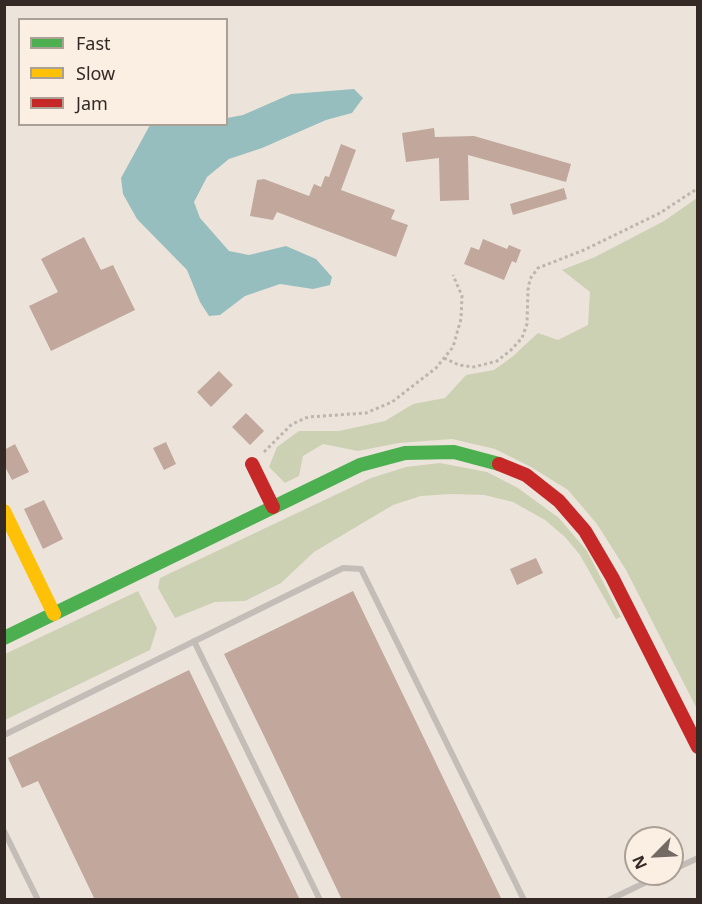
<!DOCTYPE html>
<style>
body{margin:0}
#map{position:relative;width:702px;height:904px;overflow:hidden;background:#ece4db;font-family:"Noto Sans",sans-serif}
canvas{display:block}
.frame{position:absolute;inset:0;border:6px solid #342924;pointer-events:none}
.legend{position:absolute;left:18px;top:18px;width:210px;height:108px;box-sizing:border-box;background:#faefe2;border:2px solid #aba096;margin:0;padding:8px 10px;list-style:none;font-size:18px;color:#342924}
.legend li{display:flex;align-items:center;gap:12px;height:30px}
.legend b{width:30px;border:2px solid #aba096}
.north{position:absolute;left:624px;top:826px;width:60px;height:60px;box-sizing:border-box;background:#faefe2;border:2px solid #aba096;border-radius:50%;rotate:246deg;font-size:16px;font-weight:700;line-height:24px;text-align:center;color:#342924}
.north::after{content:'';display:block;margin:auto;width:21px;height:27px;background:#746a64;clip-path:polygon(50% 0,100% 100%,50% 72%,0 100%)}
</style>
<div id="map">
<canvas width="702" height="904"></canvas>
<div class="frame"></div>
<ul class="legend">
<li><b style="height:8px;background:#4caf50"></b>Fast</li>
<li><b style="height:8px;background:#ffc107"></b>Slow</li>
<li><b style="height:8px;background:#c62828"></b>Jam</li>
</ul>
<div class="north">N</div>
</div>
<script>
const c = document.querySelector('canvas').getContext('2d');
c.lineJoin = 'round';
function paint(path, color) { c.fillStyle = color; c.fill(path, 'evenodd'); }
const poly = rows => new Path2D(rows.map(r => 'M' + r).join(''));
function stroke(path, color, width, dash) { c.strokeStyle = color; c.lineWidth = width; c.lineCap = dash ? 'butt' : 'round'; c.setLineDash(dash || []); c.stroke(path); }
const green = poly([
 [697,198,697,709,626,570,597,524,568,490,531,467,495,449,452,439,399,443,358,451,323,444,303,456,299,476,285,483,269,467,277,447,299,431,339,431,385,421,413,404,445,398,466,375,494,370,512,357,538,333,558,340,588,325,590,292,562,270,595,257,664,221],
 [440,463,487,472,518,488,559,518,587,551,621,617,616,619,580,555,565,537,545,520,513,502,484,495,450,494,421,496,393,505,314,552,281,583,245,601,215,602,175,618,158,588,160,578,371,478,406,467],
 [138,591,157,628,150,650,5,720,5,654]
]);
const water = poly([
 [354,89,363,98,352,113,326,120,262,148,229,159,207,177,194,202,200,218,229,251,249,255,286,246,316,259,332,277,330,285,313,289,280,284,245,296,220,315,209,316,200,302,187,270,137,219,123,194,121,178,150,125,226,124,227,118,243,115,291,94]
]);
const building = poly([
 [434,128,435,137,474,136,571,164,566,182,468,155,469,200,440,201,439,158,406,162,402,133],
 [341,144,356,150,341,190,395,210,391,219,408,225,396,257,277,212,273,220,250,216,257,180,264,179,309,196,314,184,321,187,325,176,329,177],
 [564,188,567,199,513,215,510,204],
 [84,237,101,270,113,265,135,310,51,351,29,306,58,292,41,259],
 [483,239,507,249,509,245,521,250,516,263,512,261,504,280,464,264,471,247,479,250],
 [219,371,233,385,211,407,197,392],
 [246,413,264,431,250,445,232,427],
 [166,442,176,464,164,470,153,448],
 [15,444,29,472,12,480,4,465,4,450],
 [44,500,63,539,43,549,24,509],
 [536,558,543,573,517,585,510,569],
 [353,591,395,678,502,900,342,900,266,740,224,654],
 [189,670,300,900,95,900,38,781,22,788,8,758]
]);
const path = poly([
 [444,358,459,365,474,367,497,361,511,350,522,338,527,324,528,290,530,279,538,268,584,250,660,213,698,188],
 [264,452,292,424,308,417,366,413,392,402,436,368,453,347,461,319,462,296,453,275]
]);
const lane = poly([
 [194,641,320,900],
 [4,735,343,568,361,569,524,900],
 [4,831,38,900],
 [672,870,698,858],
 [609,900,663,874]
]);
const fast = poly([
 [4,638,360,465,405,453,454,452,499,464]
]);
const slow = poly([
 [4,511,54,614]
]);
const jam = poly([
 [252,464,273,507],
 [499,464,526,475,559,501,585,531,612,577,698,747]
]);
paint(green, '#cdd1b4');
paint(water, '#97bebe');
paint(building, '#c1a79c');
stroke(path, '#bdb5ae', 3, [3, 3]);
stroke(lane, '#c4bcb6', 6);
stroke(fast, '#4caf50', 14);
stroke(slow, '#ffc107', 14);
stroke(jam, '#c62828', 14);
</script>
